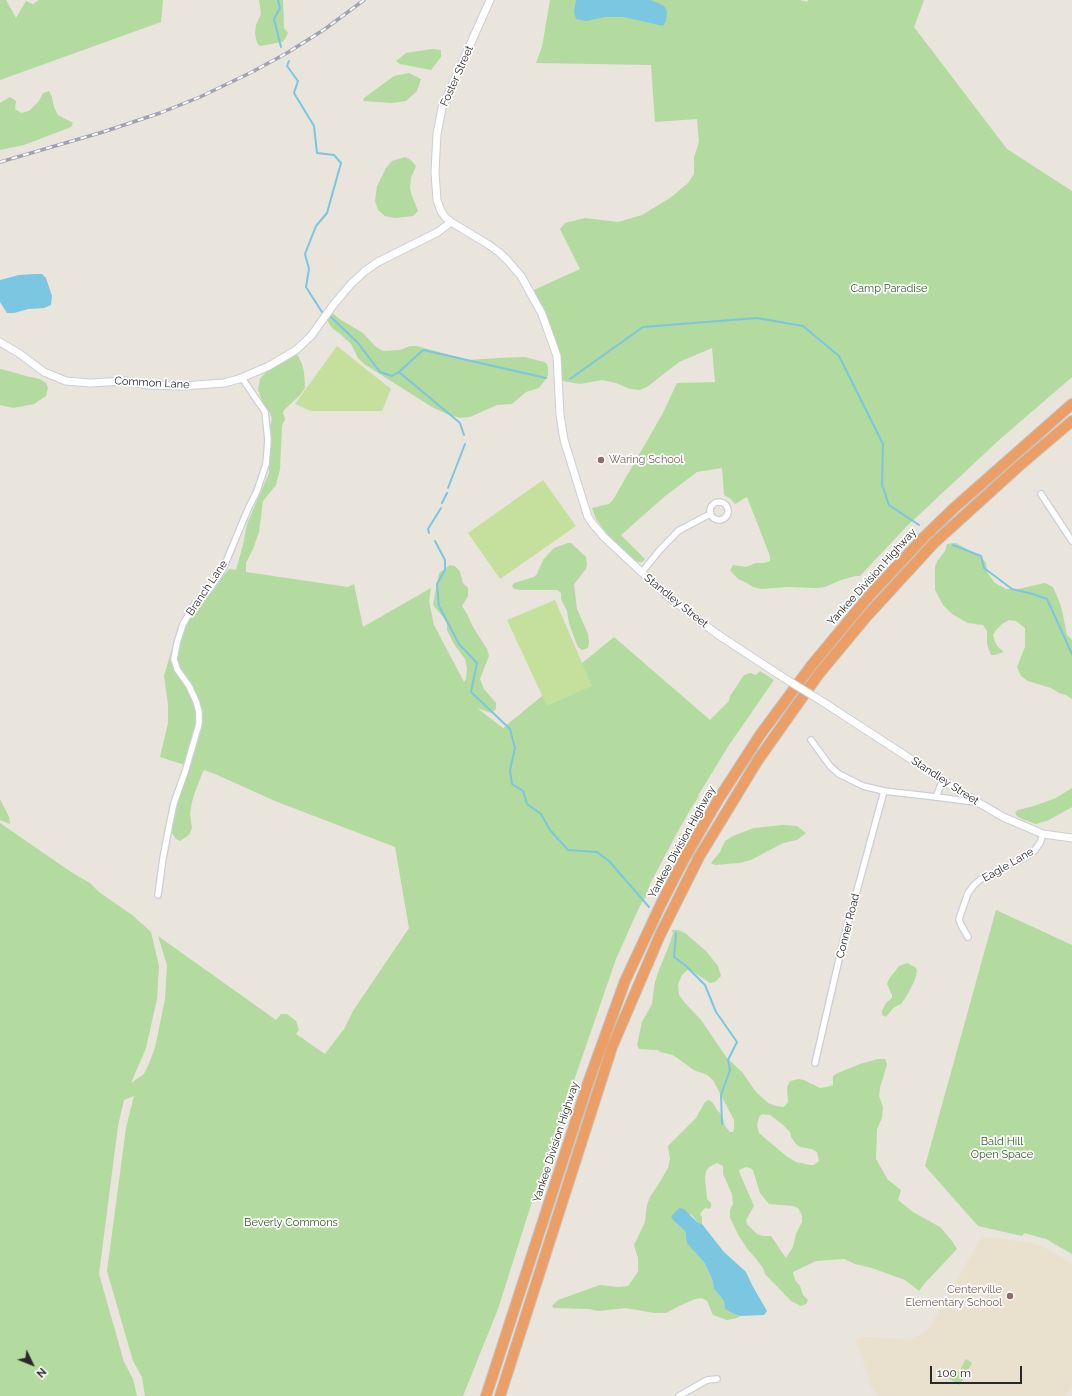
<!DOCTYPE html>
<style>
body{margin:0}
#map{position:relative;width:1072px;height:1396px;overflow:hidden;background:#e9e4dc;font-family:Raleway,sans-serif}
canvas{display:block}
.north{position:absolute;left:12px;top:1344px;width:40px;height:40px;-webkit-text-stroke:3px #fff;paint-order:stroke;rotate:133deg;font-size:11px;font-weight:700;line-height:16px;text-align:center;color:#292929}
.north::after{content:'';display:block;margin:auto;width:14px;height:18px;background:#292929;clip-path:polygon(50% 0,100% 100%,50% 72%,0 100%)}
.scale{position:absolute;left:930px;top:1366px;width:92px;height:18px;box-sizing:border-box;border:2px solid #292929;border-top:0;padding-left:5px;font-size:12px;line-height:14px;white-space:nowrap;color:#292929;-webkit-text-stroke:3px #fff;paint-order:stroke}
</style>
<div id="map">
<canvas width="1072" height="1396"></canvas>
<div class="north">N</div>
<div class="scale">100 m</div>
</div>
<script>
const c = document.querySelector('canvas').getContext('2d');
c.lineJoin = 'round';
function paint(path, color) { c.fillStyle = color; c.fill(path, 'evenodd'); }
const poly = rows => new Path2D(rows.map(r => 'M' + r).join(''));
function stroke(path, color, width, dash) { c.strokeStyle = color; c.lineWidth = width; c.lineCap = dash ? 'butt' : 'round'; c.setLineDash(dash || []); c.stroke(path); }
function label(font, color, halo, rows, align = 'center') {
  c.font = font + ' Raleway,sans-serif'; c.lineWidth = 3.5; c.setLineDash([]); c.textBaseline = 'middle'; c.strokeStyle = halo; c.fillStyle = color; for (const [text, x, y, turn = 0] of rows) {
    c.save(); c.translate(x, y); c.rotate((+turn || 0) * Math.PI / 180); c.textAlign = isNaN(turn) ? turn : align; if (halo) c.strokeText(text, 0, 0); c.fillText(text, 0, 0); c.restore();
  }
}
const education = poly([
 [982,1236,1029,1243,1044,1247,1072,1265,1072,1386,1066,1396,879,1396,867,1382,870,1380,855,1339,867,1337,908,1340,924,1333,930,1327]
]);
const green = poly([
 [0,0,6,0,16,18,26,1,33,4,39,0,163,0,161,22,0,80],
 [259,0,283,0,284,28,288,33,285,39,282,42,260,46,257,43,255,34,256,25,261,14],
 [550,0,800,0,807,2,808,0,924,0,914,27,1007,149,1072,191,1072,377,999,440,906,527,860,576,855,576,841,580,825,587,817,588,788,587,761,589,753,587,747,583,738,579,730,570,733,565,746,567,756,563,764,563,770,561,770,556,747,497,735,504,731,499,724,495,722,468,697,472,664,497,621,535,645,559,642,562,638,562,634,560,609,537,596,519,592,508,609,504,613,500,663,413,677,383,715,382,712,348,679,362,647,387,640,390,630,389,616,383,602,380,580,384,563,381,561,378,562,375,561,360,554,337,534,290,580,269,560,229,565,223,585,218,618,222,642,215,670,198,688,183,694,174,694,157,699,142,697,119,655,122,651,65,536,63,542,47],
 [432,49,441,50,441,57,431,70,400,64,396,61,406,53],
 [409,73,421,79,417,91,406,101,392,103,363,101,364,98,394,76],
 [49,91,52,97,54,107,58,115,73,123,71,127,24,145,0,150,0,103,10,97,16,101,15,109,21,113,29,111,39,101,43,93],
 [405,157,411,160,416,166,411,178,410,187,411,193,418,211,413,216,395,218,389,217,385,216,378,210,375,201,377,186,386,168,392,161],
 [331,312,341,320,363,333,376,347,383,351,400,350,410,346,417,346,468,360,498,358,525,357,544,362,547,364,548,368,548,375,545,380,539,388,526,392,512,404,497,405,470,417,461,418,449,415,432,407,364,364,358,358,351,344,340,334,332,328,326,319],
 [295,354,298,356,302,364,304,372,305,388,301,394,284,410,283,413,285,419,282,426,280,469,276,485,263,501,259,532,253,549,246,563,246,572,348,587,354,584,363,627,431,588,429,601,434,625,464,682,466,679,467,669,465,659,454,644,447,630,447,624,444,618,433,605,439,573,450,565,455,566,460,572,463,583,468,588,468,596,462,606,467,614,473,627,487,649,489,656,480,679,484,689,496,703,496,709,491,713,477,708,503,728,614,637,710,720,729,701,730,696,744,675,750,673,756,675,760,671,774,680,729,745,699,794,698,798,693,805,677,833,650,884,646,897,643,900,637,912,616,959,530,1208,498,1309,463,1396,145,1396,142,1377,133,1361,107,1271,126,1128,134,1096,124,1100,118,1126,99,1274,124,1362,133,1379,137,1396,0,1396,0,823,71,872,90,883,99,892,132,915,151,932,159,966,157,999,146,1048,131,1083,144,1074,148,1066,155,1048,165,999,167,965,158,936,276,1020,281,1014,287,1014,296,1021,299,1030,296,1034,325,1054,344,1029,353,1011,409,928,395,847,275,801,215,774,204,770,202,774,195,792,192,802,190,814,192,828,189,835,180,841,176,839,172,833,172,822,185,765,160,757,168,723,168,704,164,676,176,635,229,569,236,570,243,545,247,524,269,473,269,430,272,419,270,413,264,406,258,390,260,379,265,373],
 [0,369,9,371,26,376,40,379,46,383,48,388,46,396,34,404,13,408,0,405],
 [568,543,571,543,586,557,587,564,586,569,574,584,577,609,588,634,589,642,588,648,582,650,578,647,575,640,569,623,567,611,561,599,561,593,557,590,521,590,514,589,512,586,514,583,534,577,537,574,543,560,554,548],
 [953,543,956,543,982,558,986,563,987,572,995,583,1006,589,1018,589,1045,583,1053,587,1061,606,1067,635,1072,640,1072,699,1066,695,1059,693,1051,688,1028,681,1021,676,1017,667,1025,647,1025,628,1016,621,1009,620,1002,624,996,630,993,635,995,642,998,647,1004,652,995,655,991,655,987,644,987,631,983,625,968,623,952,614,943,605,935,590,935,566,938,560,945,551,947,544],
 [1072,788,1072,807,1049,820,1036,824,1022,819,1017,816,1015,812,1018,810,1034,806,1056,798],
 [0,799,9,817,10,824,0,820],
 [783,825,797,826,806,833,797,840,783,843,751,860,739,863,715,865,711,863,720,852,725,841,733,836,754,828],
 [996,910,1072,945,1072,1254,1046,1239,1024,1233,1022,1236,978,1226,925,1166],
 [672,930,678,930,685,933,706,951,718,966,721,976,715,982,710,983,692,971,687,970,682,975,678,984,679,995,685,1003,701,1020,727,1058,742,1072,756,1092,768,1103,776,1106,784,1107,788,1102,787,1087,790,1081,799,1079,804,1080,820,1088,827,1087,833,1085,833,1076,838,1073,860,1064,878,1059,885,1059,887,1064,880,1088,879,1096,883,1107,882,1118,877,1129,876,1159,888,1180,901,1190,898,1200,913,1212,940,1227,952,1241,957,1249,925,1283,919,1291,905,1280,872,1268,855,1264,844,1259,816,1261,793,1272,795,1280,800,1286,803,1295,808,1300,806,1304,801,1306,791,1301,765,1274,763,1268,753,1255,748,1250,739,1236,730,1218,730,1210,733,1204,732,1194,723,1174,723,1166,717,1163,709,1167,706,1171,705,1178,707,1199,711,1203,711,1207,709,1209,705,1208,700,1214,702,1217,702,1224,698,1223,691,1214,675,1222,685,1231,685,1234,704,1262,712,1279,714,1289,724,1301,725,1309,732,1313,740,1316,737,1318,727,1320,713,1315,707,1301,702,1298,695,1299,679,1306,666,1313,654,1313,626,1308,598,1311,589,1309,554,1308,552,1306,558,1300,600,1285,618,1287,628,1286,638,1272,638,1258,634,1245,645,1222,647,1205,650,1197,658,1185,668,1168,670,1159,668,1146,696,1118,705,1102,709,1100,713,1103,717,1110,722,1115,725,1126,730,1132,733,1132,734,1129,734,1120,713,1080,707,1075,694,1070,673,1055,660,1052,658,1050,639,1049,637,1045,642,1022,652,1004,655,982,659,970,670,943,673,933],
 [762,1114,770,1115,782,1124,790,1132,791,1137,796,1144,800,1147,812,1149,817,1152,819,1161,814,1165,810,1165,796,1162,786,1156,759,1133,757,1125,759,1117],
 [746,1167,750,1168,753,1170,760,1193,769,1204,793,1206,798,1208,802,1215,802,1222,796,1234,793,1247,786,1258,771,1236,763,1236,757,1234,747,1224,746,1220,754,1206,740,1174,739,1170],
 [907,963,915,967,917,970,916,976,913,984,906,997,901,1004,893,1008,886,1017,882,1015,882,1011,886,1003,892,998,892,995,887,984,889,979,899,966],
 [966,1359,972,1363,960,1385,949,1379,954,1370,959,1372]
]);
const pitch = poly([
 [337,346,391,389,382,411,311,411,295,404],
 [543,480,576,526,500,579,468,533],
 [555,600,592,686,547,706,507,620]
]);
const water = poly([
 [576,0,651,0,664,6,667,11,666,21,663,26,624,17,605,17,586,21,576,19,574,12],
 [35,274,42,274,46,278,52,296,51,305,44,308,28,309,14,313,7,313,0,302,0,280,19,275],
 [679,1208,684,1209,698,1223,702,1224,724,1252,746,1272,752,1285,767,1311,764,1315,740,1316,732,1313,725,1309,724,1301,714,1289,712,1279,704,1262,687,1243,685,1231,675,1222,671,1217]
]);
const stream = poly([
 [278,0,280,8,274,19,281,47],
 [289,61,287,66,298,81,294,93,314,126,317,153,334,155,341,163,327,213,316,226,305,254,309,269,306,287,322,312,330,316,358,343,380,372,392,376,399,372,423,350,546,378],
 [399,372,460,423,464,435],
 [570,379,643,327,757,318,803,326,839,356,883,444,882,485,889,505,919,525],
 [448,488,465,444],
 [442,503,447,493],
 [429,533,428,529,441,508],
 [435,541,445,560,445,570,437,584,439,606,459,644,477,663,471,692,510,729,515,748,510,770,512,784,523,791,527,804,541,814,550,830,568,850,597,852,609,861,649,907],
 [953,545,981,556,984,568,1012,589,1033,594,1047,599,1072,654],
 [676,933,674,957,685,965,705,985,716,1012,737,1042,728,1060,730,1070,721,1095,722,1124]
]);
const minor = poly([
 [1041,494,1072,541],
 '710 511a9 9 0 1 1 18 0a9 9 0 1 1-18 0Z',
 [642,572,659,551,678,531,710,514],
 [811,740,830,766,839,774,863,786,884,791,936,797,943,780],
 [936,797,975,802],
 [158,895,163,858,170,822,174,803,185,772,199,724,199,712,196,701,189,686,177,669,174,659,177,643,183,624,195,604,209,590,223,569,248,509,257,491,266,464,268,440,265,412,242,378],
 [968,937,961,925,959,919,968,893,974,885,981,879,1026,857,1034,851,1040,843,1043,834],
 [815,1063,843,942,884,791],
 [679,1396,707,1380,717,1379]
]);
const tertiary = poly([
 [490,0,442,108,437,134,435,172,437,200,441,211,445,217,451,222,489,245,500,253,508,261,521,276,542,314,557,356,560,415,564,440,588,517,593,524,604,537,666,595,717,634,784,678],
 [0,342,20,354,44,372,66,381,90,383,125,381,148,385,183,386,224,383,239,379,269,366,296,350,311,336,334,304,351,284,365,271,378,262,438,232,451,222],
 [823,702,969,797,1003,817,1043,834,1072,838]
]);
const motorway = poly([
 [486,1396,588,1083,625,981,661,904,684,859,718,800,760,735,811,666,869,596,923,538,954,508,1072,404],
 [500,1396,612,1047,660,935,699,857,758,760,818,675,867,616,934,543,1019,466,1072,421]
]);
const rail = poly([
 [0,162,103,132,160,113,200,97,250,73,287,53,325,29,364,0]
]);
const tertiaryBridge = poly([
 [784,678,823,702]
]);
const markers = [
 [601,460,4,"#8d6e63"],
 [1010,1296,4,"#8d6e63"]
];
const streetNames = [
 ["Foster Street",457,76,-66],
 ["Common Lane",152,383,3],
 ["Yankee Division Highway",872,577,-48],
 ["Branch Lane",207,588,-56],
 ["Standley Street",676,601,39],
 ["Standley Street",945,781,33],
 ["Yankee Division Highway",682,842,-61],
 ["Eagle Lane",1008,865,-30],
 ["Conner Road",848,926,-76],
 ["Yankee Division Highway",556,1142,-72]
];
const parkNames = [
 ["Camp Paradise",889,289],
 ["Bald Hill",1002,1142],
 ["Open Space",1002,1155],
 ["Beverly Commons",291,1223]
];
const educationNames = [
 ["Waring School",609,460],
 ["Centerville",1002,1290,"right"],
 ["Elementary School",1002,1303,"right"]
];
paint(education, '#e9e0cd');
paint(green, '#b3da9f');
paint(pitch, '#c4e09c');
paint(water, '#7bc6e0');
stroke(stream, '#7bc6e0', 2);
stroke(minor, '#cbced9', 8);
stroke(tertiary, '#cbced9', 9);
stroke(motorway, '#c3c3c3', 12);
stroke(minor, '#fff', 5.5);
stroke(tertiary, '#fff', 7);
stroke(motorway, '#eb9f66', 10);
stroke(rail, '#a0a2b1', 3.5);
stroke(rail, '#fff', 2, [6]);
stroke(tertiaryBridge, '#cbced9', 9, []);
stroke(tertiaryBridge, '#fff', 7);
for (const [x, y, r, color] of markers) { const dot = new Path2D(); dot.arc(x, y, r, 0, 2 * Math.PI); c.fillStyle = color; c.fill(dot); stroke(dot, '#fff', 1.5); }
label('11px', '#292929', '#fff', streetNames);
label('11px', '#2e5d22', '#fff', parkNames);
label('11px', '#785e54', '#fff', educationNames, 'left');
</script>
